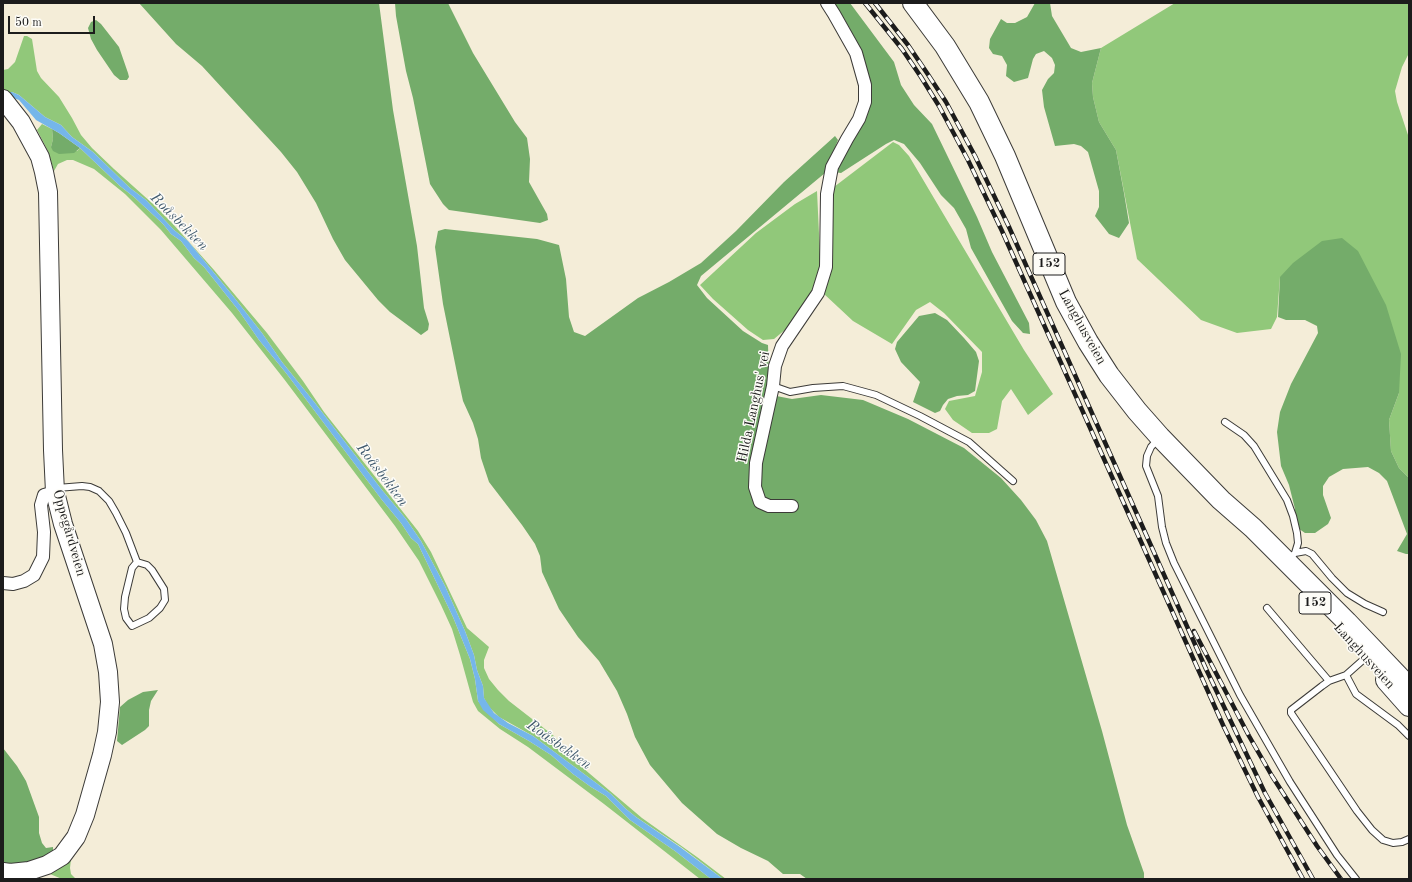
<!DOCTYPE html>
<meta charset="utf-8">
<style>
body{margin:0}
#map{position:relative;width:1412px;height:882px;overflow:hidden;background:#f4edd8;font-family:"Old Standard TT",serif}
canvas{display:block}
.frame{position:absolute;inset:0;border:4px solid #1c1c1c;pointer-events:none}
.scale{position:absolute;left:8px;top:16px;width:87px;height:18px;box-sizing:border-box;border:2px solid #1c1c1c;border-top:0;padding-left:5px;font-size:12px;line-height:14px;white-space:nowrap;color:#1c1c1c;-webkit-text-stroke:3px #fdfcf7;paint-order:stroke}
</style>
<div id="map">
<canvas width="1412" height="882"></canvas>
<div class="frame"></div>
<div class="scale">50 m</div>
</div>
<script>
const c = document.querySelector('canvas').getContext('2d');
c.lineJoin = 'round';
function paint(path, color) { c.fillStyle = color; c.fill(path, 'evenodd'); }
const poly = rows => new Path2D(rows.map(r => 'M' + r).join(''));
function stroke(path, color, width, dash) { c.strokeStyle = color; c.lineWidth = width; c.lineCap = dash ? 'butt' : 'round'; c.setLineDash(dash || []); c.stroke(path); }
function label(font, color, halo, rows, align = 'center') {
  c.font = font + ' "Old Standard TT",serif'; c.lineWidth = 3; c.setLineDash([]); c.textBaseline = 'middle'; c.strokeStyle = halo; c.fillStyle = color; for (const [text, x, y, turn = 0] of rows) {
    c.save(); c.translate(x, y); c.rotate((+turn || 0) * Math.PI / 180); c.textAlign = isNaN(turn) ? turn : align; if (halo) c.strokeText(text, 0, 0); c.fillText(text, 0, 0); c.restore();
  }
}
const green = poly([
 [1175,3,1409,3,1409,53,1402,67,1395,91,1397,102,1409,138,1409,478,1399,468,1391,451,1389,420,1399,393,1280,277,1277,317,1271,329,1237,333,1201,320,1137,259,1116,150,1099,122,1093,97,1092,83,1101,48],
 [24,36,27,36,32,39,37,71,41,78,59,97,72,118,81,135,92,148,114,169,153,204,173,224,214,270,267,333,303,381,324,412,418,531,431,552,467,628,489,647,484,660,484,668,489,679,498,690,509,701,554,736,575,758,583,768,642,818,697,857,726,879,723,879,681,847,636,817,626,809,611,794,533,736,499,717,488,706,484,698,483,686,477,670,474,655,465,631,445,586,421,541,406,519,382,490,315,403,282,362,262,333,233,296,188,241,174,230,146,200,130,188,93,152,72,137,61,125,45,117,19,95,12,92,5,93,3,90,3,70,8,69,15,62],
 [42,124,52,129,53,139,51,147,77,151,80,148,120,186,134,197,163,224,171,234,181,241,194,258,204,267,239,311,259,340,286,373,382,500,401,523,411,538,418,544,453,617,470,659,475,679,478,701,499,724,529,741,551,755,573,774,591,787,606,796,630,820,675,851,711,879,700,879,604,804,528,747,500,729,478,711,473,702,460,655,452,629,441,605,419,561,395,526,284,379,232,313,161,230,125,194,94,169,73,160,67,160,58,164,54,171,48,151,37,130],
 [893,142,899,145,909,156,1024,350,1053,394,1028,415,1011,389,1002,401,997,429,989,433,972,433,953,420,945,409,949,401,975,396,982,372,982,352,944,313,930,302,916,310,892,344,853,321,823,293,831,272,829,241,830,190],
 [817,191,820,255,820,273,814,290,786,329,774,339,763,340,748,330,713,299,700,285,756,233,795,204],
 [71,859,70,868,71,874,76,879,62,879,50,874]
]);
const forest = poly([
 [139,3,379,3,393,110,417,246,424,308,429,324,428,330,421,335,390,312,378,300,345,260,333,239,316,203,297,172,281,152,202,66,176,44],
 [395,3,448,3,473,53,515,122,527,138,530,159,529,182,547,214,548,220,540,223,449,210,443,204,430,184,413,98,406,71,396,16],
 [833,3,850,3,894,62,901,85,914,105,932,124,977,217,992,252,1029,323,1030,334,1023,333,1012,321,971,248,966,229,954,208,941,195,920,163,904,144,894,140,886,144,841,173,834,172,869,110,871,84,861,49,845,20],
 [1035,3,1050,3,1052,16,1071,48,1081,52,1101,48,1092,83,1093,97,1099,122,1116,150,1124,193,1129,223,1119,238,1109,234,1095,216,1099,207,1099,191,1088,152,1081,146,1074,144,1055,146,1044,107,1042,90,1048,79,1054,73,1055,65,1052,58,1044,51,1036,54,1033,59,1028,78,1014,82,1006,76,1007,65,1002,56,993,54,989,48,990,39,1001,19,1007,23,1015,23,1027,17],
 [96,20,101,24,119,47,128,73,129,77,127,80,120,80,114,75,97,50,91,39,88,28,91,22],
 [52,129,59,133,80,148,74,153,59,154,53,151,51,147,53,139],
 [835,136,838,140,825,173,701,276,697,285,707,298,743,331,762,343,768,345,769,377,766,394,792,399,821,395,863,400,908,419,964,448,1001,478,1021,500,1036,520,1047,541,1102,731,1127,825,1144,873,1144,879,807,879,800,874,783,874,768,861,741,848,717,834,682,803,650,765,635,737,627,714,617,691,599,661,578,637,559,609,542,572,540,556,535,544,522,525,489,482,481,458,478,439,473,423,463,401,458,378,443,304,435,247,438,231,445,229,537,239,559,245,566,279,569,317,574,332,585,336,638,298,669,282,701,263,736,231,784,182],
 [1342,238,1358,251,1386,305,1401,354,1399,393,1389,420,1391,451,1399,468,1409,478,1409,554,1406,554,1397,551,1407,534,1387,481,1379,473,1368,467,1343,469,1329,477,1323,486,1323,495,1331,518,1328,524,1315,533,1305,533,1292,524,1295,509,1289,485,1281,466,1277,432,1280,412,1291,384,1318,333,1317,326,1305,320,1286,320,1278,317,1280,277,1293,263,1322,241],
 [935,313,947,320,964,338,976,352,979,361,975,391,968,395,957,396,948,399,943,405,940,411,935,413,913,402,920,382,901,362,895,349,897,342,919,316],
 [158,690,151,701,149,710,149,726,145,730,122,745,117,741,120,707,128,700,143,692],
 [3,748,17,766,26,781,39,817,39,833,42,843,46,848,53,847,53,852,45,857,25,864,3,863]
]);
const water = poly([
 [7,92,12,92,19,95,45,117,61,125,72,137,93,152,130,188,146,200,174,230,188,241,233,296,262,333,282,362,315,403,382,490,406,519,421,541,445,586,465,631,474,655,477,670,483,686,484,698,494,713,508,723,533,736,611,794,626,809,636,817,680,847,723,879,711,879,675,851,630,820,606,796,591,787,573,774,551,755,529,741,499,724,483,710,478,701,475,679,470,659,453,617,418,544,411,538,401,523,382,500,286,373,259,340,239,311,204,267,194,258,181,241,171,234,163,224,134,197,120,186,80,148,59,133,36,120,19,100,11,97]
]);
const service = poly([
 [773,386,790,392,813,388,843,386,876,395,920,416,969,442,1013,481],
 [1225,422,1244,435,1254,446,1287,500,1293,516,1297,533,1298,543,1295,553],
 [1159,438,1151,447,1147,456,1146,466,1158,496,1162,527,1166,543,1174,563,1240,695,1290,782,1337,855,1356,879],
 [57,488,82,486,90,487,99,491,109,501,116,513,126,533,137,562],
 [1293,555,1295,553,1306,551,1312,554,1332,578,1347,593,1365,604,1383,612],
 [137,562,147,565,152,570,164,589,165,600,160,608,149,618,132,626,126,618,124,609,125,597,132,568,137,562],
 [1267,608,1329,681],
 [1372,652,1346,675,1329,681,1322,686,1291,710,1291,713,1357,811,1372,830,1383,840,1393,843,1402,842,1409,839],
 [1346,675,1356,694,1398,725,1409,736]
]);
const minor = poly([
 [792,506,769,506,760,502,755,487,756,463,773,386,775,366,782,346,818,293,826,267,827,194,832,167,847,139,859,119,865,102,865,85,856,53,834,14,827,3],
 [3,583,13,584,24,581,34,575,43,557,44,532,41,505,44,495,55,492]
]);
const secondary = poly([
 [3,99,21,122,40,157,44,172,48,192,53,450,55,492,63,524,103,644,108,672,110,702,107,732,102,755,85,815,76,837,62,856,47,865,29,871,10,873,3,872]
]);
const primary = poly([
 [913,3,945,46,979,102,1005,156,1066,302,1088,342,1109,375,1137,411,1160,437,1221,500,1253,528,1347,622,1409,687],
 [1386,680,1409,706]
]);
const rail = poly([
 [865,3,902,49,921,77,939,106,968,160,1002,231,1223,725,1258,797,1303,879],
 [875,3,908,45,927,73,946,102,975,156,1009,227,1206,669,1265,793,1313,879],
 [1194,631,1249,736,1272,776,1317,846,1341,879]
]);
const shields = [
 [1049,264,32],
 [1315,603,32]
];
const shieldNames = [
 ["152",1049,264],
 ["152",1315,603]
];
const streetNames = [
 ["Langhusveien",1082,327,61],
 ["Hilda Langhus' vei",754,407,-78],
 ["Oppegårdveien",69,533,74],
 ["Langhusveien",1364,656,48]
];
const waterNames = [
 ["Roåsbekken",179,222,45],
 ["Roåsbekken",382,475,53],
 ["Roåsbekken",559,745,35]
];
paint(green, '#91c87a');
paint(forest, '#74ac6a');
paint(water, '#75b6ea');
stroke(service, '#3c3b38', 8);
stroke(minor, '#3c3b38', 14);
stroke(secondary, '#3c3b38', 20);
stroke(primary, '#3c3b38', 22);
stroke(service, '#fff', 6);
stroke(minor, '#fff', 12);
stroke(secondary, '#fff', 18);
stroke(primary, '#fff', 20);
stroke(rail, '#1c1c1c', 4.5);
stroke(rail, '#fdfcf7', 3, [9]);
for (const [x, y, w] of shields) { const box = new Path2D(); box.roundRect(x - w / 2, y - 11, w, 22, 3); c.fillStyle = '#fdfcf7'; c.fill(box); stroke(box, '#1c1c1c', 1); }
label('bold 13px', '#1c1c1c', null, shieldNames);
label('14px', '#1c1c1c', '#fdfcf7', streetNames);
label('italic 15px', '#405a6e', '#fdfcf7', waterNames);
</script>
